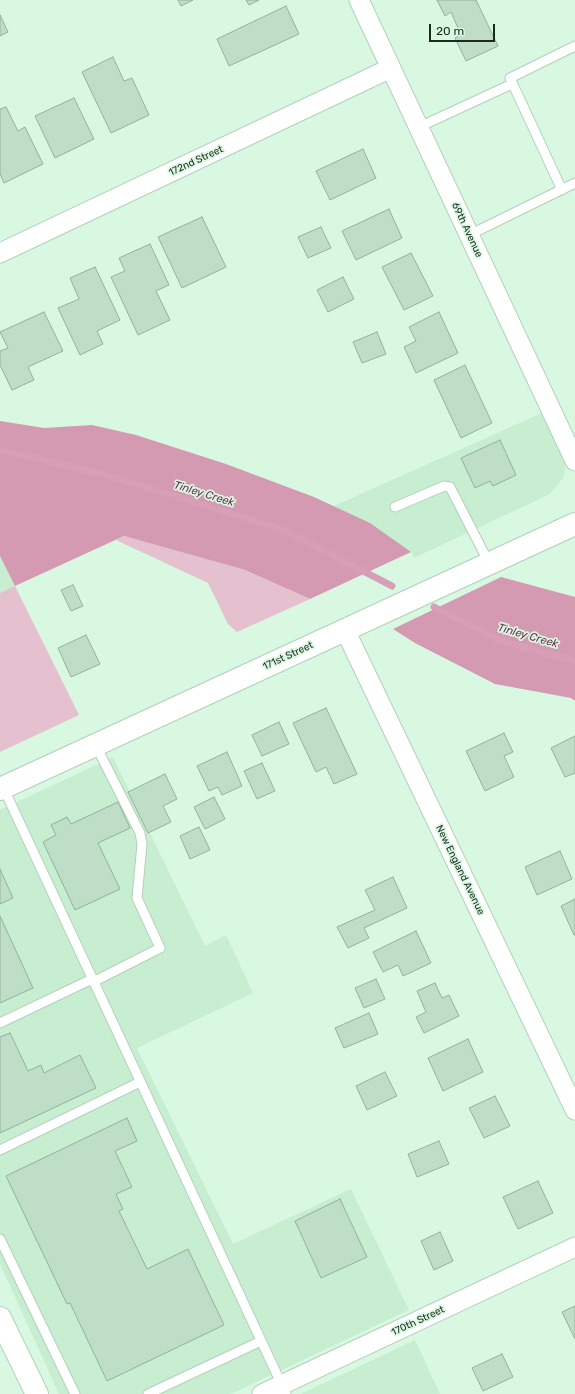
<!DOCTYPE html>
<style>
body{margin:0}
#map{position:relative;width:575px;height:1394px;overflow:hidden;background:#d9f8e1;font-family:Rubik,sans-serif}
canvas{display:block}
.scale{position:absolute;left:429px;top:24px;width:66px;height:18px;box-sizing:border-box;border:2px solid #1d2920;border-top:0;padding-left:5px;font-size:12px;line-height:14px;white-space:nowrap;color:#1d2920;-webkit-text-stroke:3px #d9f8e1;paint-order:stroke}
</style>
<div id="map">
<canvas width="575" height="1394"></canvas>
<div class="scale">20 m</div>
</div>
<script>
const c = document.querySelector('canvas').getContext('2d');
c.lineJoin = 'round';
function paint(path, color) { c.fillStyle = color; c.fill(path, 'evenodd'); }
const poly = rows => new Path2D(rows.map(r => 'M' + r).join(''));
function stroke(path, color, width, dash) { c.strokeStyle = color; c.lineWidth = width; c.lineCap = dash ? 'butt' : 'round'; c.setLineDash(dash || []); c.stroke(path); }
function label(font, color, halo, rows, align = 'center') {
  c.font = font + ' Rubik,sans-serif'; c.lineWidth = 3.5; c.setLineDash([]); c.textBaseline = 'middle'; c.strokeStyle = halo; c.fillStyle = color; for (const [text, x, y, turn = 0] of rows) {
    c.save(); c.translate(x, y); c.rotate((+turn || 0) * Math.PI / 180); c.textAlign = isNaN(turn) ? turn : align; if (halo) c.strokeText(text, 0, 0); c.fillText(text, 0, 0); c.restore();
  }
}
const built = poly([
 [544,412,566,456,564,477,550,494,414,558,411,552,334,506],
 [0,556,15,586,0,593],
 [113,757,205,946,226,935,253,993,137,1048,233,1244,351,1189,409,1310,231,1394,59,1394,0,1264,0,810],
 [415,1340,440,1394,301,1394]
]);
const green = poly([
 [124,536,245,570,310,599,237,632,228,624,208,583,116,540],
 [15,586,79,715,0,752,0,593]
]);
const forest = poly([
 [0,421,44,428,92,425,136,435,226,464,314,497,370,523,411,552,310,599,245,570,124,536,15,586,0,556],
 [501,577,575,597,575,701,571,698,495,684,415,643,393,629]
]);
const stream = poly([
 [0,450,103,474,284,530,392,586],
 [434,607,500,641,575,661]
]);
const building = poly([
 [178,0,193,0,181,6,178,0],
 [246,0,259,0,249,5,246,0],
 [437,0,476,0,498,46,466,61,455,38,461,35,451,12,445,16,437,0],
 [286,6,299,34,229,66,217,39,286,6],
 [0,15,8,32,0,36,0,15],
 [113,57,124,81,132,78,149,115,111,133,82,72,113,57],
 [74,98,94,139,55,158,35,116,74,98],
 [6,107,18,131,25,127,43,164,4,183,0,174,0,109,6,107],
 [363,149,376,178,330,200,316,171,363,149],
 [389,209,402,238,356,260,342,231,389,209],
 [202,217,226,267,182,288,158,237,202,217],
 [321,227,331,248,308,258,298,237,321,227],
 [150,244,169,285,156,291,170,320,138,335,111,277,125,271,119,258,150,244],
 [411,253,433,296,404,310,382,267,411,253],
 [95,267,120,320,97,331,103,344,80,355,58,308,79,299,70,278,95,267],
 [343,277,354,299,328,312,317,290,343,277],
 [44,312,63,351,28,367,34,380,12,390,0,365,0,351,8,348,0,332,44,312],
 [439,312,458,353,416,373,404,347,416,341,409,327,439,312],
 [377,332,386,354,362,363,353,342,377,332],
 [465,365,492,423,461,438,434,380,465,365],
 [500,440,516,475,493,486,490,481,475,488,461,458,500,440],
 [73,585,83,606,71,611,61,590,73,585],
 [86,635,100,664,71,677,58,648,86,635],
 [326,708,357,774,334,784,326,767,316,772,293,723,326,708],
 [279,722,289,744,262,756,252,735,279,722],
 [504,733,513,752,504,756,514,777,485,791,466,751,504,733],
 [575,736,575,773,565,777,551,748,575,736],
 [227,752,242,786,222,795,218,787,209,791,197,766,227,752],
 [262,763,275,791,257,799,244,771,262,763],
 [165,774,177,799,163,806,171,822,148,833,128,792,165,774],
 [214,797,225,819,205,829,194,807,214,797],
 [118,802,130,828,98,843,120,889,75,910,43,842,56,835,51,825,67,817,71,824,118,802],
 [199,827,210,850,190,859,180,836,199,827],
 [560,851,572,879,537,895,525,867,560,851],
 [0,869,13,898,0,904,0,869],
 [393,877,407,908,364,928,369,938,348,948,337,927,375,910,365,890,393,877],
 [575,899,575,935,574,935,561,906,575,899],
 [0,916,33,988,0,1003,0,916],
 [416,931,431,963,403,976,398,965,383,972,373,952,416,931],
 [376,979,385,999,364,1008,355,988,376,979],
 [435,983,442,998,449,995,459,1016,424,1033,416,1017,426,1012,417,991,435,983],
 [369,1013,378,1034,344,1048,335,1028,369,1013],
 [10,1033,28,1071,41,1065,44,1073,80,1055,96,1088,0,1133,0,1037,10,1033],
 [468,1039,483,1072,443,1091,428,1058,468,1039],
 [385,1072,397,1096,367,1110,356,1086,385,1072],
 [495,1096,510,1126,484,1138,469,1108,495,1096],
 [127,1118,137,1141,115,1151,132,1187,116,1194,123,1209,119,1211,147,1269,188,1249,224,1325,107,1381,70,1303,67,1304,6,1176,127,1118],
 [439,1141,449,1164,417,1177,408,1154,439,1141],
 [538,1181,553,1213,518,1229,503,1197,538,1181],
 [340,1199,367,1257,321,1278,295,1221,340,1199],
 [440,1232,453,1261,434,1270,421,1241,440,1232],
 [575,1306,575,1339,562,1312,575,1306],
 [502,1354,513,1377,483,1391,472,1368,502,1354]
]);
const lane = poly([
 [419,127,512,84],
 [562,190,510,78,575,46],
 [469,235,575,183],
 [395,507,444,486,450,487,489,563],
 [3,787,286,1394],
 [93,982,160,948,137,898,142,844,140,833,95,744],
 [0,1023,92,979],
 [0,1150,140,1082],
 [0,1239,75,1394],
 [148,1394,261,1341]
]);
const street = poly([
 [359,0,575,461],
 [0,253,391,68],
 [345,630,575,1110],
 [262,1394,575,1247]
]);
const secondary = poly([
 [0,789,575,524],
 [0,1318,37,1394]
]);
const streetNames = [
 ["172nd Street",196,161,-25],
 ["69th Avenue",467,230,65],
 ["171st Street",288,656,-25],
 ["New England Avenue",460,870,64],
 ["170th Street",418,1321,-25]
];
const waterNames = [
 ["Tinley Creek",204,494,17],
 ["Tinley Creek",528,636,16]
];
paint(built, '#c7eed1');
paint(green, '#e5c0cf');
paint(forest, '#d49ab2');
stroke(stream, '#d89eb6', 7);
paint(building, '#bfdec7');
stroke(building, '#93b19b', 1);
stroke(lane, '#b2d0ba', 11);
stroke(street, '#b2d0ba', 21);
stroke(secondary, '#b2d0ba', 24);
stroke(lane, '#fff', 9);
stroke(street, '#fff', 19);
stroke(secondary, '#fff', 22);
label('10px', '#1d2920', '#d9f8e1', streetNames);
label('italic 11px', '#702b4d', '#d9f8e1', waterNames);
</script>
